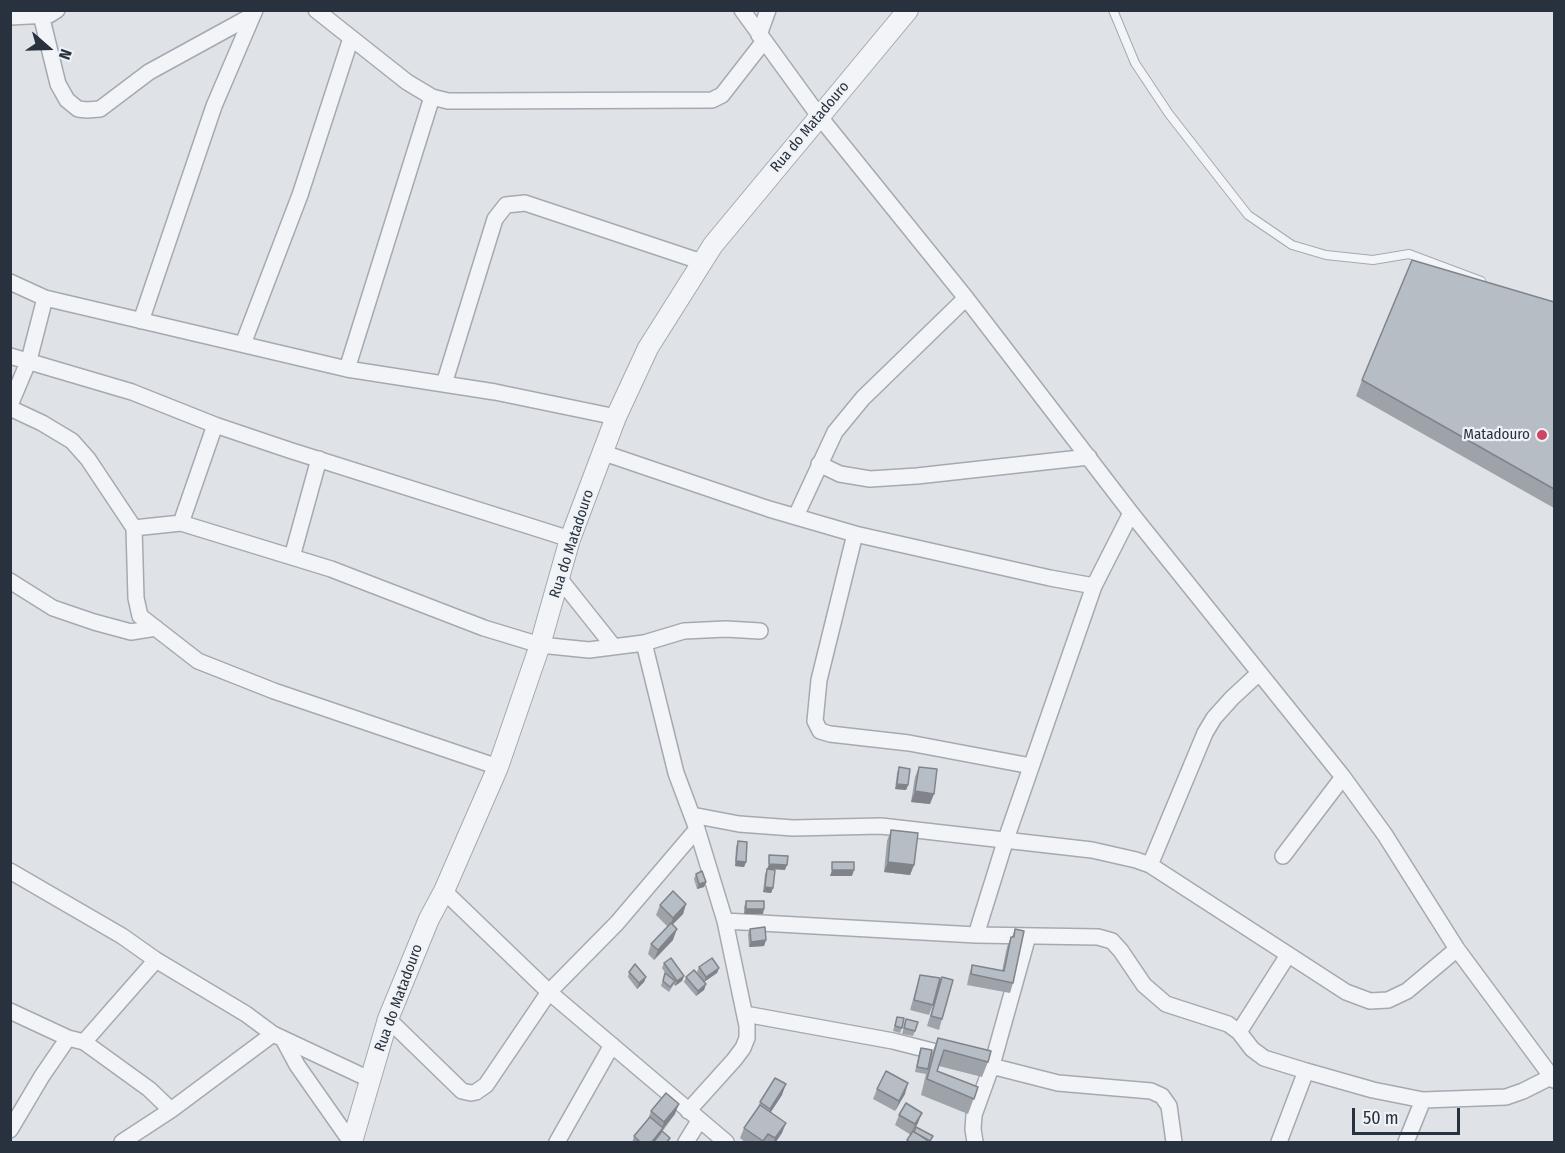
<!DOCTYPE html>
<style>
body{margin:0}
#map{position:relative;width:1565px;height:1153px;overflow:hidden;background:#dfe3e8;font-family:"Fira Sans Condensed",sans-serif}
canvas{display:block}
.frame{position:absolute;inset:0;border:12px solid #28323f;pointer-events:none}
.north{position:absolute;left:18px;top:18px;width:60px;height:60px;-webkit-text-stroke:4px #eff2f6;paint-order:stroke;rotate:110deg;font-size:16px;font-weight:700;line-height:24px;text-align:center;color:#28323f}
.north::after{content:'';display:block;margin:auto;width:21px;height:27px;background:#28323f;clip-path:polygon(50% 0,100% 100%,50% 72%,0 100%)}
.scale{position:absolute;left:1352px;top:1108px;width:108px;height:27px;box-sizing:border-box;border:3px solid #28323f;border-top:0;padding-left:8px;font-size:18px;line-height:21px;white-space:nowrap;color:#28323f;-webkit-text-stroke:4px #eff2f6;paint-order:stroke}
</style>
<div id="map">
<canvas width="1565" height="1153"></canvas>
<div class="frame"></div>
<div class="north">N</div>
<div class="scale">50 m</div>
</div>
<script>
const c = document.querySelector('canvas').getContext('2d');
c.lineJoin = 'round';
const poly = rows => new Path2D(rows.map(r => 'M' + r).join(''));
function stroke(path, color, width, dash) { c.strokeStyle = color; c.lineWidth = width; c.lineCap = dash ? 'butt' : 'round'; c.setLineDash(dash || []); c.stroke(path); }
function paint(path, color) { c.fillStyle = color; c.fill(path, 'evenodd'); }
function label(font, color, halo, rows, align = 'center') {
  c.font = font + ' "Fira Sans Condensed",sans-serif'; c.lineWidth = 4.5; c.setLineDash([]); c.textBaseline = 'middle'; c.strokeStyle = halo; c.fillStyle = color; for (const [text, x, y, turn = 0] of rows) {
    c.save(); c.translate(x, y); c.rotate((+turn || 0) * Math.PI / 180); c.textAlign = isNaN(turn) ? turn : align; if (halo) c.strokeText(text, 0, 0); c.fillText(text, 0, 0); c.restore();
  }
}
const service = poly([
 [1113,10,1135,63,1169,114,1248,215,1292,245,1326,255,1373,260,1409,254,1481,281]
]);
const minor = poly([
 [316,10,407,82,432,97,347,369],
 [742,10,819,116,966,298,1131,513,1343,777,1385,835,1457,949,1554,1080],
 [41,15,58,84,67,100,78,109,87,110,100,109,149,72,253,15],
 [10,17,49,15,57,10],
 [759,35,768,10],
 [432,97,448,101,466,101,712,100,722,95,764,41],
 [10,282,45,298,347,369,495,392,616,417],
 [141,321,214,106,255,10],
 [243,344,300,195,351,38],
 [10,356,132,392,215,425,289,450,570,539],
 [444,384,495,219,506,205,525,203,702,262],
 [10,405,29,360,45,298],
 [10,408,42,423,72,441,88,459,134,528,136,598,140,616,198,661,274,691,498,767],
 [604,453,769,509,855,534,1050,578,1094,586],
 [819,464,840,474,870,479,917,476,1089,457],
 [796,516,835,432,863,398,966,298],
 [181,523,215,425],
 [134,528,181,523,331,569,484,628,540,645,589,650,644,643,684,631,726,629,760,631],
 [855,534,819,680,815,721,820,731,830,734,909,743,1031,766],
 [292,557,319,459],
 [559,578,614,647],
 [10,581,53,608,94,622,131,632,156,628],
 [644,643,676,773,697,829,725,921,747,1026,747,1038,743,1048,734,1060,688,1111],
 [692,815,739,824,793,828,881,826,1092,850,1136,860,1150,865,1346,992,1370,1001,1388,1000,1407,991,1457,949],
 [1283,856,1343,777],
 [1150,865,1205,733,1214,718,1232,698,1259,673],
 [10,871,122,936,156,960,246,1014,273,1034,371,1080],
 [444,891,549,992,726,1142],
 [725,921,976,935,1098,937,1112,941,1121,951,1144,985,1166,1004,1228,1024,1239,1032,1252,1049,1264,1058,1306,1071,1373,1090,1423,1100,1506,1097,1523,1091,1553,1076],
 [976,935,1005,842,1094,586,1131,513],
 [10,1011,68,1038,84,1042,149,1089,171,1110],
 [745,1014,893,1041,1058,1083,1151,1091,1162,1096,1169,1106,1174,1142],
 [388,1019,462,1091,471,1093,476,1092,486,1085,549,992,617,923,697,829],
 [1239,1032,1288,955],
 [283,1039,297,1065,351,1142],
 [84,1042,156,960],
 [10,1130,42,1076,68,1038],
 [122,1142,171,1110,273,1034],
 [557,1142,612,1045],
 [686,1142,699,1121],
 [975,1142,973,1129,974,1115,992,1065,1028,936],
 [1279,1142,1306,1071],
 [1406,1142,1423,1100]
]);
const tertiary = poly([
 [352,1142,388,1019,429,919,444,891,498,767,540,645,570,539,616,417,648,348,713,245,908,10]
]);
const wall = poly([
 [1554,302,1554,508,1356,396,1362,380],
 [899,767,908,785,906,790,895,789,897,773],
 [919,767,930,804,911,802,915,777],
 [891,830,914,865,910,875,884,872,887,841],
 [738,841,746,862,744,867,735,866,736,847],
 [767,869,773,888,771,893,763,892,765,874],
 [696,874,706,882,704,887,697,889,694,879],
 [746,901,763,914,744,914,744,907],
 [686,904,683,914,672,925,673,940,654,960,648,954,651,944,668,927,656,915,660,905],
 [750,929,766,940,764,946,749,947,748,934],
 [1015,929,1013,983,1010,993,967,985,969,975,972,965,1002,971,1007,947,1011,937,1012,937],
 [664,963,684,976,682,981,675,986,674,984,669,992,661,986,665,973,666,974,662,968],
 [699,967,719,968,717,973,704,982,706,984,704,990,696,996,684,982,686,977,703,981,697,972],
 [629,972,646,977,644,982,637,989,628,977],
 [920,975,933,1005,929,1015,910,1010],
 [942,977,942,1019,939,1030,927,1026],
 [897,1017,902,1028,900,1033,893,1031],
 [906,1019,915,1031,913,1036,902,1034],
 [938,1038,988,1062,982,1077,939,1066,937,1071,978,1087,968,1114,921,1095,926,1074,915,1072,919,1053,921,1048,932,1053],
 [877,1089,905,1094,895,1111,873,1099],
 [782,1095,771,1112,782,1133,775,1143,746,1143,740,1138,744,1128,757,1110,760,1102],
 [651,1111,675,1114,662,1132,670,1138,668,1143,632,1143,634,1136,648,1119],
 [899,1115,918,1123,913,1131,931,1143,906,1143,911,1135,895,1125]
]);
const shadedWall = poly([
 [897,784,908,785,906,790,895,789],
 [915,791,934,794,930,804,911,802],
 [736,861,746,862,744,867,735,866],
 [888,862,914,865,910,875,884,872],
 [769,864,787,865,785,870,767,869],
 [832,870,854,870,852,876,830,876],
 [706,882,704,887,697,889,699,884],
 [765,887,773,888,771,893,763,892],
 [686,904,683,914,669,928,673,918],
 [746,909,764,909,763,914,744,914],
 [677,929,673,940,654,960,658,950],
 [766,940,764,946,749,947,751,942],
 [719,968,717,973,704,982,706,977],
 [684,976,682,981,675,986,677,981],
 [646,977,644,982,637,989,639,983],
 [706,984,704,990,696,996,698,991],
 [908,1083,905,1094,895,1111,899,1101],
 [786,1084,782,1095,766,1119,770,1109],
 [679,1104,675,1114,662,1130,659,1138,656,1143,651,1143,661,1131,664,1122],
 [922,1113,918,1123,911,1135,915,1124],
 [786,1123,782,1133,775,1143,773,1143,775,1138]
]);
const building = poly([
 [1412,260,1554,302,1554,489,1362,380,1412,260],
 [899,767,910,769,908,785,897,784,899,767],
 [919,767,937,769,934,794,915,791,919,767],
 [891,830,918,833,914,865,888,862,891,830],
 [738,841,747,842,746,862,736,861,738,841],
 [769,855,788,856,787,865,769,864,769,855],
 [832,862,854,862,854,870,832,870,832,862],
 [767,869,775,870,773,888,765,887,767,869],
 [702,871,706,882,699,884,696,874,702,871],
 [673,891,686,904,673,918,660,905,673,891],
 [746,901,764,901,764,909,746,909,746,901],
 [671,923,677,929,658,950,651,944,671,923],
 [765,927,766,940,751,942,750,929,765,927],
 [1015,929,1024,931,1013,983,971,974,972,965,1004,971,1011,937,1014,937,1015,929],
 [671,958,684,976,677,981,664,963,671,958],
 [712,958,719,968,706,977,699,967,712,958],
 [635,964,646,977,639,983,629,972,635,964],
 [694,970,706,984,698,991,686,977,694,970],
 [665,973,675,981,670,987,663,981,665,973],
 [920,975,940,978,933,1005,914,1000,920,975],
 [942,977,953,980,942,1019,931,1016,942,977],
 [897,1017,904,1018,902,1028,895,1026,897,1017],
 [906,1019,918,1022,915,1031,904,1028,906,1019],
 [938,1038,991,1051,988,1062,944,1050,937,1071,978,1087,974,1099,927,1079,938,1038],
 [921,1048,932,1050,928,1069,917,1067,921,1048],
 [886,1071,908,1083,899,1101,877,1089,886,1071],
 [775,1078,786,1084,770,1109,760,1102,775,1078],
 [666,1093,679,1104,664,1122,651,1111,666,1093],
 [906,1103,922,1113,915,1124,899,1115,906,1103],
 [760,1105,786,1123,775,1138,768,1134,763,1141,744,1128,760,1105],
 [650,1117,663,1128,651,1143,641,1143,634,1136,650,1117],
 [916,1127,933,1136,930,1141,914,1132,916,1127],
 [662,1131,670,1138,666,1143,653,1143,662,1131],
 [913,1131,931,1143,911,1143,907,1140,913,1131]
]);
const markers = [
 [1542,435,6,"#cc4662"]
];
const streetNames = [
 ["Rua do Matadouro",810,127,-50],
 ["Rua do Matadouro",572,544,-72],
 ["Rua do Matadouro",399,998,-70]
];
const poiNames = [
 ["Matadouro",1530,435]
];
stroke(service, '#a4aab2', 10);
stroke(minor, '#a4aab2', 18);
stroke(tertiary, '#a4aab2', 22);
stroke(service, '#f2f4f7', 8);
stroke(minor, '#f2f4f7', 15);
stroke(tertiary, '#f2f4f7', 20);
paint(wall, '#9da3a9');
paint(shadedWall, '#80848a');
paint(building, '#b7bdc5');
stroke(building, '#80848a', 1.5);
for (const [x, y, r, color] of markers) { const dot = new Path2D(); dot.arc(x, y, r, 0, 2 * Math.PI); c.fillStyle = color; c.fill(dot); stroke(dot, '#eff2f6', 2); }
label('15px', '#28323f', '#eff2f6', streetNames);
label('15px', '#28323f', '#eff2f6', poiNames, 'right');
</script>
